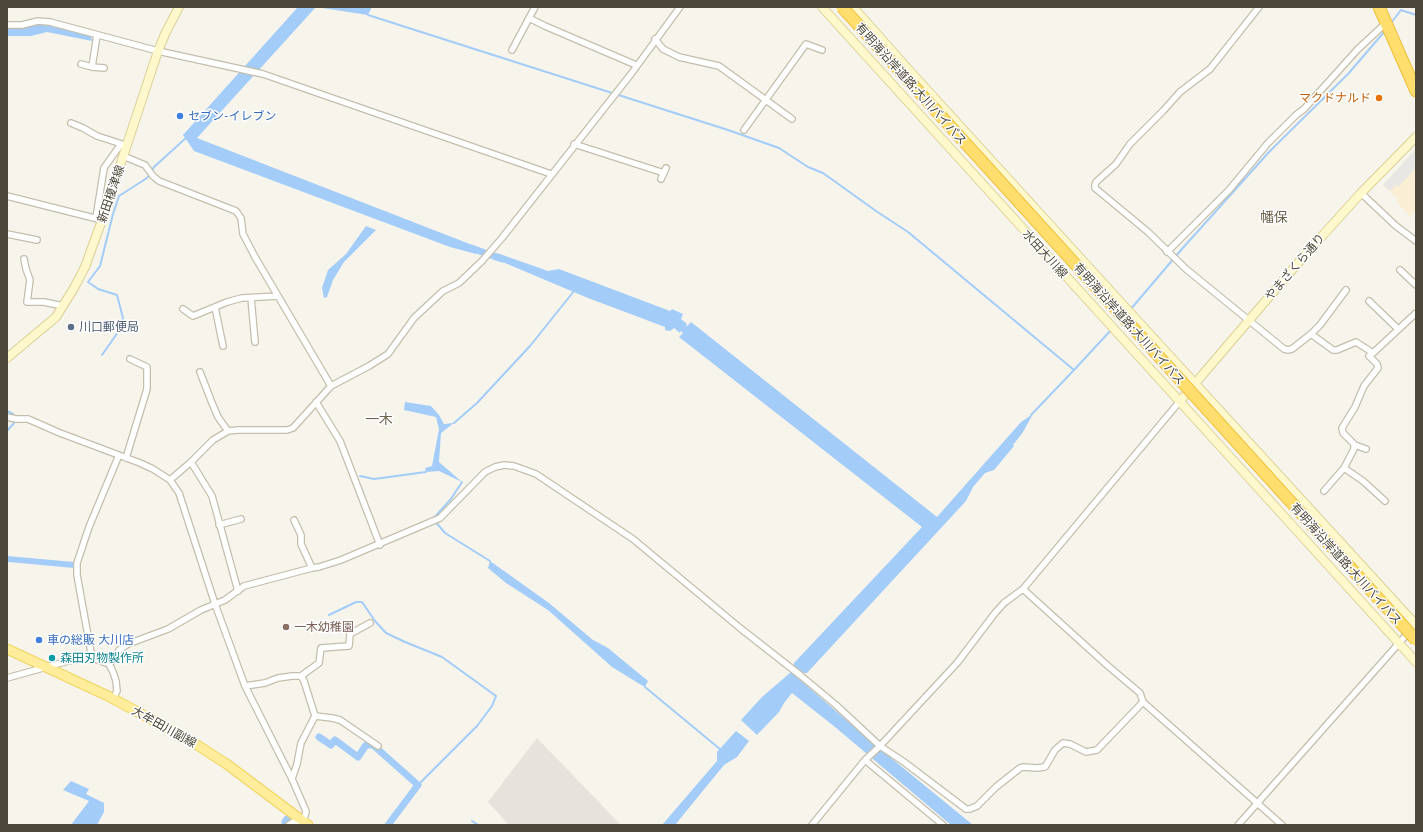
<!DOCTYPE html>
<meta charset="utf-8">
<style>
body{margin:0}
#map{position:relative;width:1423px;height:832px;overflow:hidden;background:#f7f4eb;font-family:Lato,sans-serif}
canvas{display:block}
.frame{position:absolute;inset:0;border:8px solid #4c4638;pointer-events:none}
</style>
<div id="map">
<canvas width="1423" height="832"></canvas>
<div class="frame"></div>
</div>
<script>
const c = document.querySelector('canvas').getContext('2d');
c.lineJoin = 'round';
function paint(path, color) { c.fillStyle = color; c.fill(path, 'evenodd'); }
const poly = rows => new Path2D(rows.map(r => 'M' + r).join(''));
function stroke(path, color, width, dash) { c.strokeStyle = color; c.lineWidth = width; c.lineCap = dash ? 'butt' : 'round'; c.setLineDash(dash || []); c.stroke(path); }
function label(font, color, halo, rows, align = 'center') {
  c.font = font + ' Lato,"Noto Sans JP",sans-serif'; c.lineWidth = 3; c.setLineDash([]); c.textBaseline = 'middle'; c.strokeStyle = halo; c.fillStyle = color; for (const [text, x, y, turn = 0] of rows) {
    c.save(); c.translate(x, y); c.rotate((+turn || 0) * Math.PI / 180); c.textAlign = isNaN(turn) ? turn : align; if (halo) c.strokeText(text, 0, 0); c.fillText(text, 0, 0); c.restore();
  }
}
const commercial = poly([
 [1416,149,1416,210,1410,217,1397,202,1399,200,1383,185]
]);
const industrial = poly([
 [537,738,621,825,509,825,488,802]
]);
const parking = poly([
 [1416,149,1416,168,1398,187,1396,185,1390,191,1383,185]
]);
const water = poly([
 [298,7,372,7,368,15,316,7,197,138,480,248,476,254,450,247,194,151,183,135],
 [42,24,91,36,92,41,47,32,31,36,7,36,7,27,21,28],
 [366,226,376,230,344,262,333,280,327,297,324,298,322,288,328,270,346,254],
 [497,253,548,271,559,269,670,311,672,309,683,314,681,319,687,324,686,326,687,326,691,322,937,517,1021,422,1033,414,1023,432,1013,445,1014,446,994,470,985,473,973,487,966,501,807,673,804,673,794,666,794,663,922,527,679,337,683,333,681,331,680,333,674,328,670,331,665,330,665,327,588,298,493,258],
 [405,402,431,406,439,415,444,424,454,423,441,433,439,462,462,482,439,471,426,472,425,468,432,466,439,429,436,417,404,410],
 [7,556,74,562,74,568,9,562,7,562],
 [490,561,549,603,593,640,608,648,648,681,645,687,638,683,612,667,548,610,506,583,488,568],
 [791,672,874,744,973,825,951,825,835,727,792,693,784,703,779,712,757,735,741,720,762,697],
 [736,731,749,741,737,757,724,765,675,825,662,825,717,761,717,752],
 [71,781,89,789,86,794,104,803,104,812,97,825,71,825,89,801,63,790]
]);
const stream = poly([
 [368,15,728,130,779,148,808,167,823,173,876,211,908,232,1074,370,1031,415],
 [1391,23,1401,10,1416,15],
 [1130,310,1181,250,1269,152,1348,74,1385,31],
 [102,355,116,335,123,318,117,295,98,289,88,282,100,266,113,214,119,196,147,178,154,167,187,137],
 [1074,370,1112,329],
 [7,411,13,414,14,423,7,431],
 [454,423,477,403,530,346,574,291],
 [360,476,374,479,426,472],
 [462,482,451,499,433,519,445,533,490,561],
 [329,615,356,602,362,602,375,621,386,633,405,642,442,657,496,696,492,706,477,726,418,785],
 [645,687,721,750],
 [472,821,478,825]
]);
const canal = poly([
 [471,248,502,259],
 [319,737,331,745,335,740,358,757,366,745,373,745,418,785,388,825],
 [285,822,287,819,295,825]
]);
const street = poly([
 [1259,7,1210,69,1180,92,1163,111,1130,144,1116,164,1096,182,1095,185,1095,188,1148,232,1186,269,1284,349,1288,350,1292,349,1311,334,1333,350,1337,350,1356,342,1373,353,1416,313],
 [529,18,545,26,636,65],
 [7,25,22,25,38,21,50,22,158,51,263,74,551,174],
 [97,35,92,67,104,68],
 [655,39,663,49,679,57,719,66,792,119],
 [512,50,535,7],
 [81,64,92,67],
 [71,123,83,128,97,136,125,145],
 [744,130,806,44,822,50],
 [574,144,664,173],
 [123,156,145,165,153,176,159,181,236,211,241,218,243,234,255,257,331,386],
 [661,179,666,168],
 [1361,193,1396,226,1416,241],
 [7,196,102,220],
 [96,218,104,168,121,144],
 [7,234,37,240],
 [1167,252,1229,190,1268,143,1296,115,1304,109,1358,49,1386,23],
 [24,259,26,269,30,280,27,302,44,302,63,306],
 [1400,270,1416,285],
 [251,298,255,342],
 [1369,301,1398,329],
 [215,307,223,346],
 [183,309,193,316,227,302,242,298,278,296],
 [1311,334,1320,325,1346,290],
 [200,372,212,403,218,417,228,431],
 [316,402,340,441,380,545],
 [7,417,16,419,28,419,60,433,140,463,153,469,170,480,179,493,215,604,245,686,292,779,306,811,305,816,302,821,293,822,289,825],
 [1355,445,1366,449],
 [126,458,147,389,147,367,130,359],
 [191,462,212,496,238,591],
 [1344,468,1363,481,1385,501],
 [170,480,191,462,213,440,228,431,238,430,287,430,293,428,331,386,369,366,388,354,414,318,443,291,459,283,482,261,502,238,631,74,680,7],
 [1324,491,1344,468,1354,449,1354,444,1343,433,1342,428,1355,407,1364,386,1378,368,1377,364,1369,356,1373,353],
 [294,520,301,535,301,544,312,568],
 [219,525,241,519],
 [1023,589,1108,666,1140,693,1143,702,1282,825],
 [92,658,77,575,77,563,89,527,119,455],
 [109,664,113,672,116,681,117,691,113,699],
 [301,676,319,663,321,648,349,646,350,634,370,623],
 [7,678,68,661,84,658,92,658,109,664,115,659,119,650,128,644,168,629,201,610,225,600,244,586,312,568,319,567,341,560,440,518,485,472,495,467,504,465,514,466,536,474,633,539,740,628,800,675,836,705,880,746,904,762,966,809,970,809,977,806,996,787,1020,768,1023,767,1037,768,1045,767,1055,750,1063,743,1070,744,1086,752,1097,750,1143,702],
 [245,686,265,683,278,678,292,676,301,676,304,681,315,716,301,743,297,764,292,779],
 [315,716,332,718,340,720,378,746],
 [865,760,943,825],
 [812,825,865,760,880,746,957,663,995,613,1004,603,1023,589,1180,401],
 [1238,825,1416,624]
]);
const secondary = poly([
 [822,7,1416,662],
 [853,7,907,68,1124,306,1416,625],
 [7,358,56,317,74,288,85,267,102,220,158,51,165,34,179,7],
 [1180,401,1304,256,1361,193,1416,137]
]);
const primary = poly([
 [7,649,108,696,188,739,228,765,308,825]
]);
const highway = poly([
 [1379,7,1416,91]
]);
const highwayBridge = poly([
 [842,7,1416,640]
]);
const markers = [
 [1379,98,4,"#e8710a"],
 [180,116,4,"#3f7fe0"],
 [71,327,4,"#5c6f8a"],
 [286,627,4,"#8d6e63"],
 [39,640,4,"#3f7fe0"],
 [52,658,4,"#0f9aa8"]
];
const streetNames = [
 ["有明海沿岸道路;大川バイパス",911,84,48],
 ["新田榎津線",111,194,-71],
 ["水田大川線",1045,254,48],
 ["やまざくら通り",1295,267,-49],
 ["有明海沿岸道路;大川バイパス",1129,324,48],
 ["有明海沿岸道路;大川バイパス",1346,564,48],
 ["大牟田川副線",164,727,29]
];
const foodNames = [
 ["マクドナルド",1371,98]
];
const shopNames = [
 ["セブン-イレブン",188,116],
 ["車の総販 大川店",47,640]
];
const serviceNames = [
 ["川口郵便局",79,327]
];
const educationNames = [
 ["一木幼稚園",294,627]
];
const cultureNames = [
 ["森田刃物製作所",60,658]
];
const quarterNames = [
 ["幡保",1274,217],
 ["一木",379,419]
];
paint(commercial, '#faeed5');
paint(industrial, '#e7e3dc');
paint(parking, '#e8e7e3');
paint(water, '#a3cdf8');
stroke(stream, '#a3cdf8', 2);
stroke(canal, '#a3cdf8', 7);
stroke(street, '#c4beac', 8);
stroke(secondary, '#dbd097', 10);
stroke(primary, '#f0d460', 11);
stroke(highway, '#edbb2f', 13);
stroke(street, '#fff', 5.5);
stroke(secondary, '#fff8cd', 8);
stroke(primary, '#ffed9c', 9);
stroke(highway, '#ffde6e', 11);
stroke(highwayBridge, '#edbb2f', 13, []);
stroke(highwayBridge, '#ffde6e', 11);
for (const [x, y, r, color] of markers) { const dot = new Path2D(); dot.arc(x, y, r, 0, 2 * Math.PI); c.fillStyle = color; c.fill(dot); stroke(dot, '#fff', 1.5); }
label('12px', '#4c4638', '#fff', streetNames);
label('12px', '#c56008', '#fff', foodNames, 'right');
label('12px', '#366cbe', '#fff', shopNames, 'left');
label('12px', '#4e5e75', '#fff', serviceNames, 'left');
label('12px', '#785e54', '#fff', educationNames, 'left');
label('12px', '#0d838f', '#fff', cultureNames, 'left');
label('14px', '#70664e', '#fff', quarterNames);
</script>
